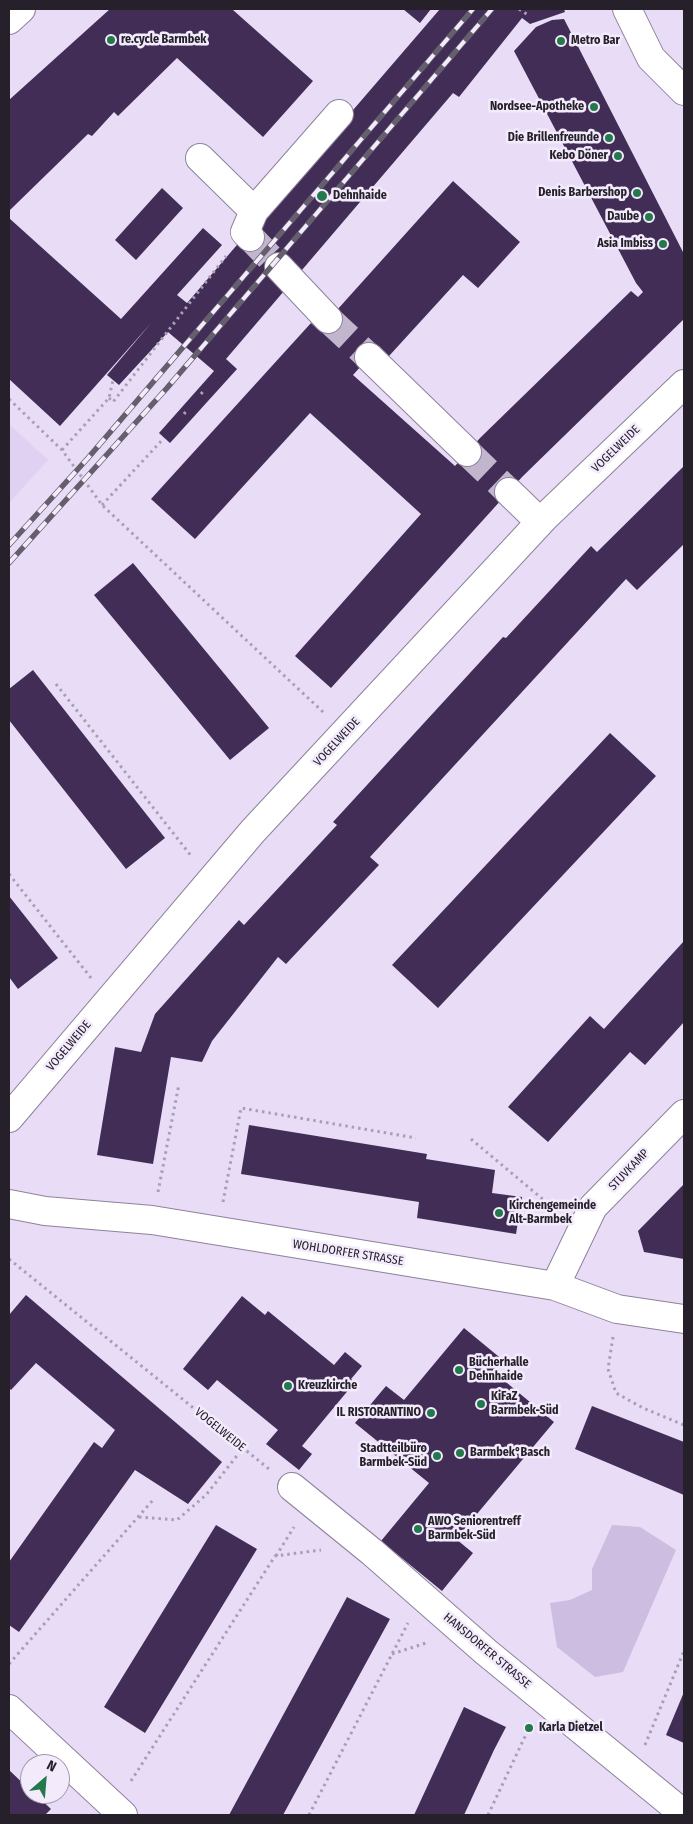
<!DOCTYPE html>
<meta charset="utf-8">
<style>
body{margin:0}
#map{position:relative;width:693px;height:1824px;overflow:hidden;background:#e8dcf7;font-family:"Fira Sans Condensed",sans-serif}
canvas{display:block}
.frame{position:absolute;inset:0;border:10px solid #25202a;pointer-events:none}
.north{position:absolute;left:20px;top:1754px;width:50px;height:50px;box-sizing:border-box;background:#f3ebfc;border:1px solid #a19aa8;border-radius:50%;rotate:27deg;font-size:14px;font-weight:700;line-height:20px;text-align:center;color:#25202a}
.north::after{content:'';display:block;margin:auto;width:18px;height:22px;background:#23794c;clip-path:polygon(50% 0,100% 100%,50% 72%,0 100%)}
</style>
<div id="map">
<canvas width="693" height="1824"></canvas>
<div class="frame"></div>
<div class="north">N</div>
</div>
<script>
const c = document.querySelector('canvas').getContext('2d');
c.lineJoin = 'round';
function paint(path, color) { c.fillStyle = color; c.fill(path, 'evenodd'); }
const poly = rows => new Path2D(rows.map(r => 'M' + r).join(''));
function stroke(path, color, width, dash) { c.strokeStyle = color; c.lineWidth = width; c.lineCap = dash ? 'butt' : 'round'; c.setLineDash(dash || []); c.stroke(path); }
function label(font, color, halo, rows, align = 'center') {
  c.font = font + ' "Fira Sans Condensed",sans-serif'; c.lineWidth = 5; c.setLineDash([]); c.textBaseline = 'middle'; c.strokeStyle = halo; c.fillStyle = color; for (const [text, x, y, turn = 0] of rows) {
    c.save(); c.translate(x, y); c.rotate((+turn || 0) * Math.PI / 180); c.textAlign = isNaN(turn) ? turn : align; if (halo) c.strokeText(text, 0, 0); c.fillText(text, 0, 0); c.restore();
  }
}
const built = poly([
 [9,424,48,460,9,503]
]);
const green = poly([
 [612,1525,640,1527,676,1550,623,1672,595,1677,557,1647,550,1603,570,1600,592,1590,592,1569]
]);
const building = poly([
 [110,9,234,9,233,10,313,81,263,137,177,58,118,116,114,112,92,136,88,134,9,211,9,100],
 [403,9,431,9,420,23],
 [440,9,564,9,565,12,530,24,522,18,459,97,453,93,226,359,237,369,170,443,159,433,214,371,168,332,119,385,107,375,152,322,60,426,9,379,9,218,121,319,203,228,222,245,177,295,187,303],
 [564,19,684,254,684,319,522,477,331,688,295,656,421,514,310,413,195,539,151,499,311,323,319,330,453,181,520,242,478,288,463,275,389,356,379,346,353,375,455,466,480,438,631,291,638,297,643,292,636,283,514,51,536,27,552,20],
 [162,188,183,208,136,260,115,240],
 [684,466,684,544,637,590,626,579,370,857,379,865,286,964,278,957,212,1041,202,1062,171,1057,153,1164,97,1155,115,1047,141,1052,155,1014,239,920,244,925,337,825,333,822,503,637,506,638,591,546,597,552],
 [133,563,269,728,230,760,94,595],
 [33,670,165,838,126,869,9,720,9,689],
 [610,733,656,776,438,1008,392,965],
 [9,896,58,958,18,989,9,977],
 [684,941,684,1022,645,1065,630,1052,548,1142,508,1107,590,1016,604,1029],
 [249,1125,427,1154,426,1159,495,1170,492,1193,522,1197,516,1234,417,1218,419,1202,241,1174],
 [684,1184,684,1259,644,1252,638,1231],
 [26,1295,222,1462,188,1504,135,1470,19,1632,9,1625,9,1562,94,1442,102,1448,115,1430,36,1363,11,1390,9,1388,9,1315],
 [242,1296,265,1315,268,1311,334,1365,345,1352,362,1366,351,1379,355,1382,302,1446,312,1454,299,1470,266,1444,278,1430,217,1380,208,1390,183,1369],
 [464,1328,504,1361,495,1373,554,1422,456,1539,473,1553,442,1591,381,1541,429,1483,355,1423,386,1386,404,1400],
 [592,1406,684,1442,684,1495,575,1449],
 [216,1525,257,1549,145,1733,104,1707],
 [347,1597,390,1619,283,1815,229,1815],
 [684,1692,684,1743,666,1735],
 [464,1707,506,1727,494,1750,464,1815,414,1815],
 [9,1770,30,1790,30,1794,35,1794,51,1809,45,1815,9,1815]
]);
const minorTunnel = poly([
 [250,237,279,267],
 [328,319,369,357],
 [467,452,509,492]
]);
const path = poly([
 [519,9,528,15],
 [201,394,205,389],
 [109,398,113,402,226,256],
 [9,399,62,450,102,505,323,712],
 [184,414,187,410],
 [62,450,109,398,113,380],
 [102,505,164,438],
 [56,684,192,857],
 [9,874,91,978],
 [471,1139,558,1212],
 [158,1192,179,1084],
 [223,1202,241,1108,416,1138],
 [9,1259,269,1469],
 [613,1337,608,1369,616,1393,643,1408,684,1425],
 [139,1517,177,1520,206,1495,243,1448],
 [276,1556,294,1527],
 [392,1654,429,1642],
 [9,1664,153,1500],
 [645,1745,684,1651],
 [131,1781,275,1556,321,1550],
 [309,1815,408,1623],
 [488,1815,530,1726]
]);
const minor = poly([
 [200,158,254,211],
 [250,237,245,232,254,211,339,114],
 [279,267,328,319],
 [369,357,467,452],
 [509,492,540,522],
 [9,1118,253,831,544,518,684,384],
 [9,1204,45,1211,152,1220,555,1286,617,1309,684,1319],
 [555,1286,593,1207,684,1114],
 [292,1487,372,1552,486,1652,684,1814],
 [9,1709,123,1815]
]);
const major = poly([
 [627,9,651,58,684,91],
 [9,20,21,9]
]);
const rail = poly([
 [9,545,88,458,473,9],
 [9,563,167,388,492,9]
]);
const markers = [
 [111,40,5,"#23794c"],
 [561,41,5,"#23794c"],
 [594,107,5,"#23794c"],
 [609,138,5,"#23794c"],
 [618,156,5,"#23794c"],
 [637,193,5,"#23794c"],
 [322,196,6,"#23794c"],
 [649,217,5,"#23794c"],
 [663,244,5,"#23794c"],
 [499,1213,5,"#23794c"],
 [459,1370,5,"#23794c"],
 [288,1386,5,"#23794c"],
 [481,1404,5,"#23794c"],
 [431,1413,5,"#23794c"],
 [460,1453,5,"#23794c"],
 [437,1456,5,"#23794c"],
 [418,1529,5,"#23794c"],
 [529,1728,5,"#23794c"]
];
const poiNames = [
 ["re.cycle Barmbek",121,40],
 ["Metro Bar",571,41],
 ["Nordsee-Apotheke",584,107,"right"],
 ["Die Brillenfreunde",599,138,"right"],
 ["Kebo Döner",608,156,"right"],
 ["Denis Barbershop",627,193,"right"],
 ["Dehnhaide",333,196],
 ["Daube",639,217,"right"],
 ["Asia Imbiss",653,244,"right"],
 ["Kirchengemeinde",509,1206],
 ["Alt-Barmbek",509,1220],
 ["Bücherhalle",469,1363],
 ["Dehnhaide",469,1377],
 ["Kreuzkirche",298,1386],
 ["KiFaZ",491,1397],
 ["Barmbek-Süd",491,1411],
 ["IL RISTORANTINO",421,1413,"right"],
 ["Stadtteilbüro",427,1449,"right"],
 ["Barmbek-Süd",427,1463,"right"],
 ["Barmbek°Basch",470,1453],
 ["AWO Seniorentreff",428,1522],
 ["Barmbek-Süd",428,1536],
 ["Karla Dietzel",539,1728]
];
const streetNames = [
 ["VOGELWEIDE",616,449,-44],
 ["VOGELWEIDE",337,742,-47],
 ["VOGELWEIDE",69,1046,-50],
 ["STUVKAMP",629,1170,-46],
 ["WOHLDORFER STRASSE",348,1253,9],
 ["VOGELWEIDE",220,1430,39],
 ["HANSDORFER STRASSE",487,1651,40]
];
paint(built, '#e0d0f2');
paint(green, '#cdbde1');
paint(building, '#412d56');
stroke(minorTunnel, '#c1b6ce', 28, [28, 14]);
stroke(minor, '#8e829b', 30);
stroke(major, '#8e829b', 30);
stroke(path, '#a99fb4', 3, [2.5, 4]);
stroke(minor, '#fff', 28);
stroke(major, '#fff', 28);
stroke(rail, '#655e6d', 5.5);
stroke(rail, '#f3ebfc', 4, [11]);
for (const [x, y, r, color] of markers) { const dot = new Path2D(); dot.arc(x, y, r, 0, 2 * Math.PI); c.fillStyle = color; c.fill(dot); stroke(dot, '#f3ebfc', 2); }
label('bold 12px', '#25202a', '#f3ebfc', poiNames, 'left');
label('12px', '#25202a', '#f3ebfc', streetNames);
</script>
